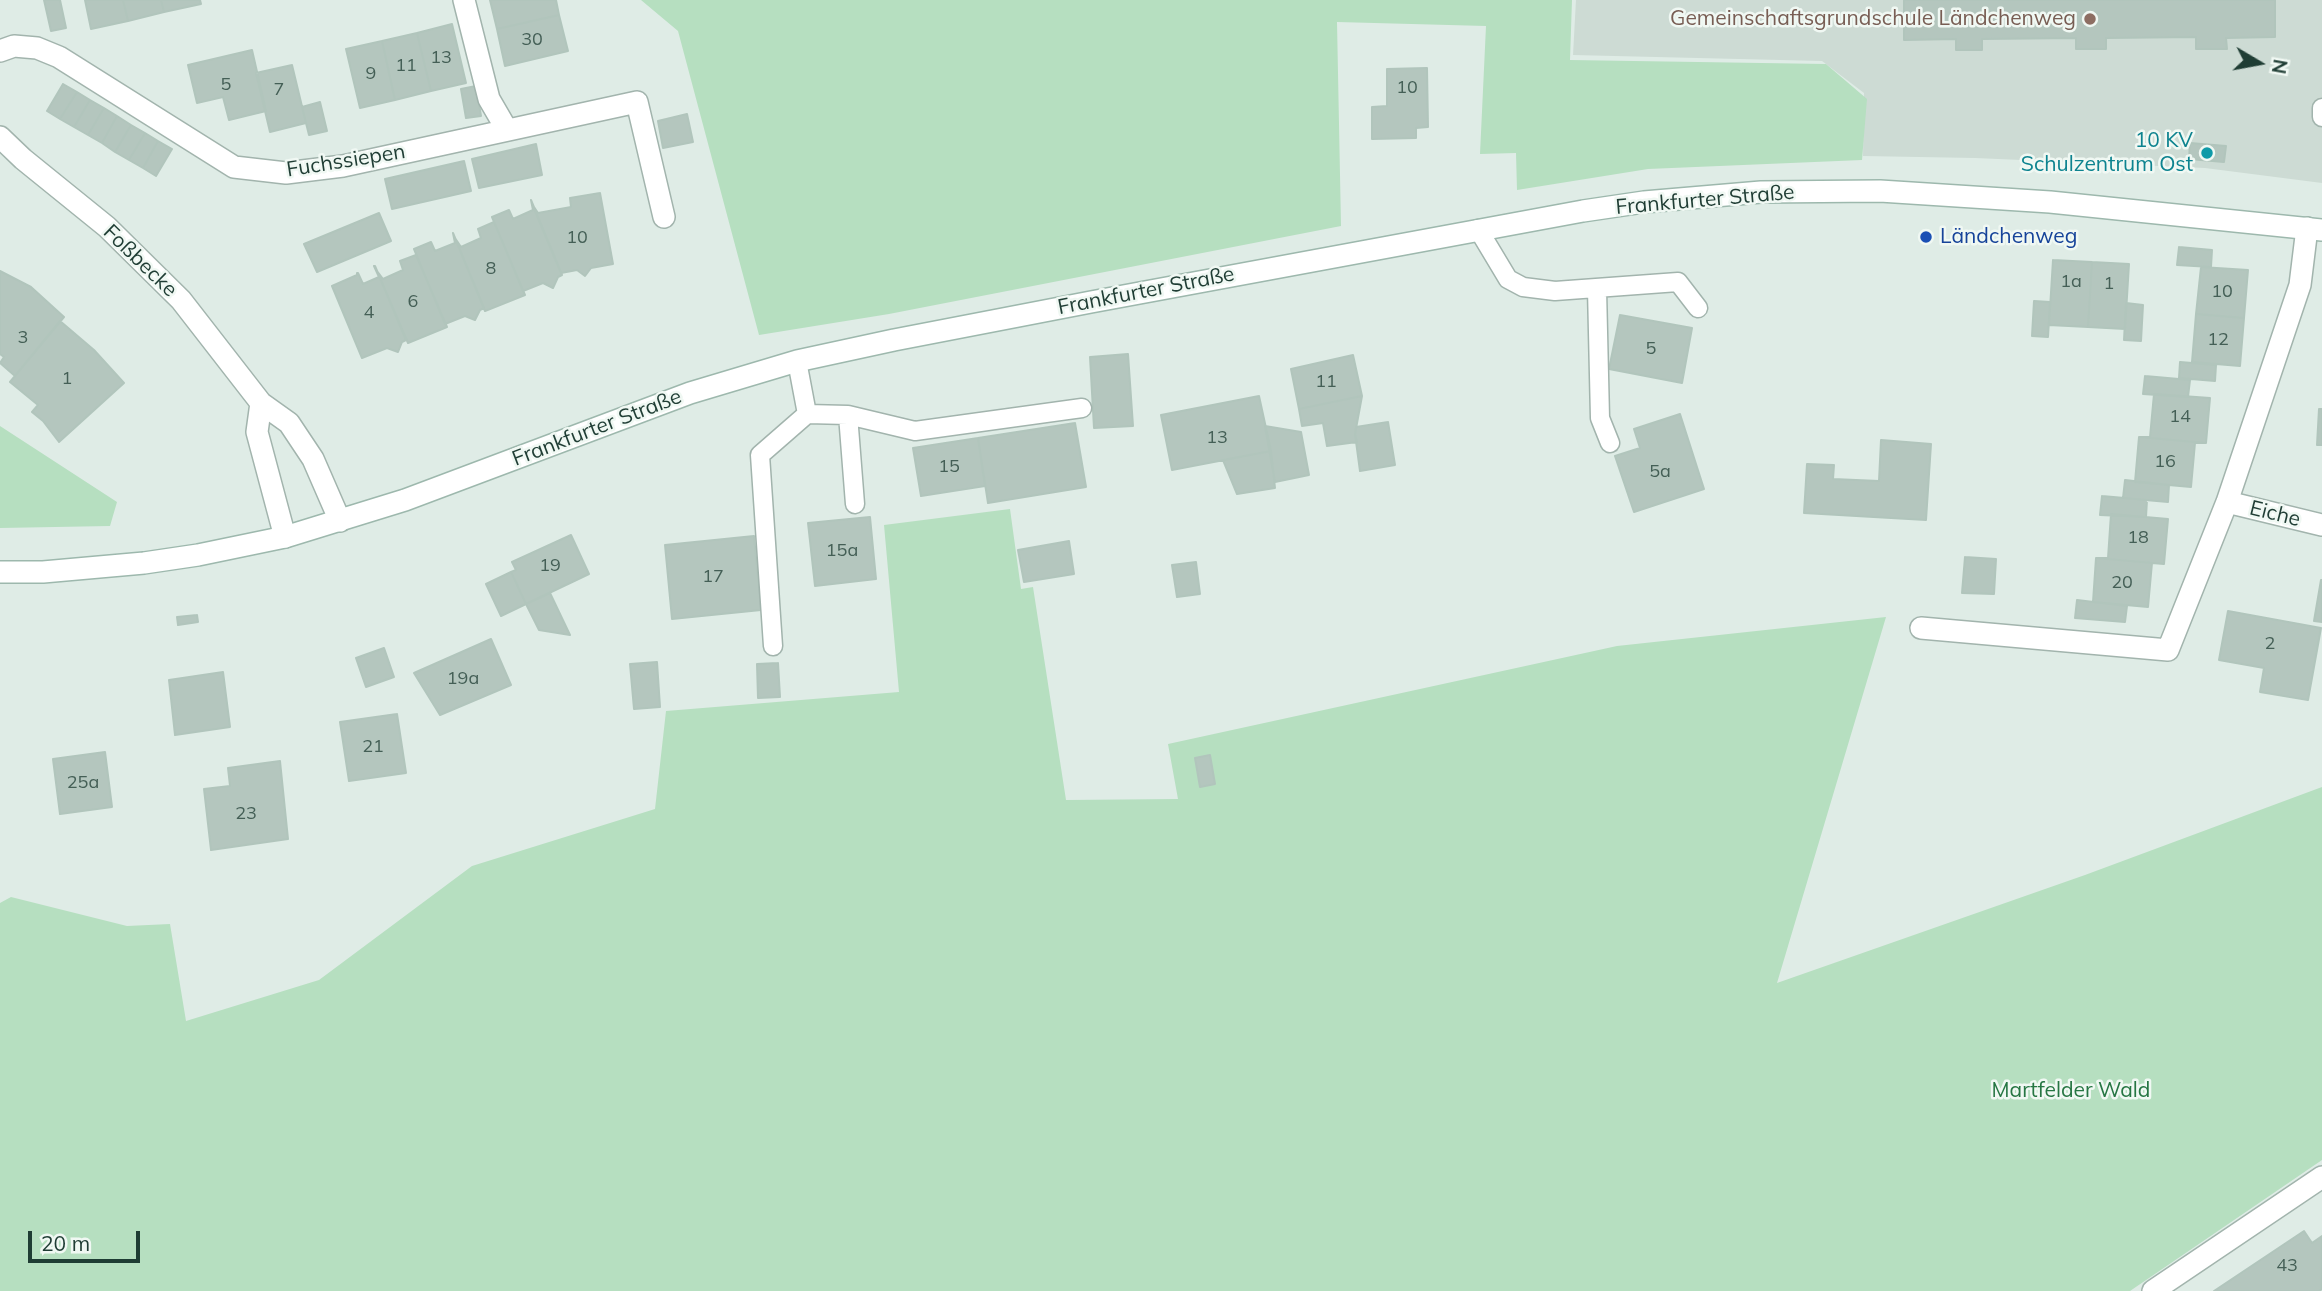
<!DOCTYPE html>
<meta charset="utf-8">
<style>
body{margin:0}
#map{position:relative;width:2322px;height:1291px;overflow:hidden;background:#dfece6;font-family:Mulish,sans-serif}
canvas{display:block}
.north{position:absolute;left:2224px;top:28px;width:70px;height:70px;-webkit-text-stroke:5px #f0f8f3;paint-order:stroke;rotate:100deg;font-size:19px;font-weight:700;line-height:28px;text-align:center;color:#1f3d34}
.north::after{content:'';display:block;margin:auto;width:24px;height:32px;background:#1f3d34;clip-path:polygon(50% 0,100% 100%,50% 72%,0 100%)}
.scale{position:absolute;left:28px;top:1231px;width:112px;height:32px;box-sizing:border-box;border:4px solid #1f3d34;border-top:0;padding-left:9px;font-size:21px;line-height:24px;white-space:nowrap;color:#1f3d34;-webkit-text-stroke:5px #f0f8f3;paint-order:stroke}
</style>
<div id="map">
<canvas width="2322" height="1291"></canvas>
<div class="north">N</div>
<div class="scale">20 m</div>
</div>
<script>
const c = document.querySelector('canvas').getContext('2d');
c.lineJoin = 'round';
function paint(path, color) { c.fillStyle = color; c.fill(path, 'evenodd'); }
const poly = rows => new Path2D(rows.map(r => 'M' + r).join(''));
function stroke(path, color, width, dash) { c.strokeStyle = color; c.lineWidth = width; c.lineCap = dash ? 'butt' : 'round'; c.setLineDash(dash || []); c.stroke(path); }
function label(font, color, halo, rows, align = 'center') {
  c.font = font + ' Mulish,sans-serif'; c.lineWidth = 5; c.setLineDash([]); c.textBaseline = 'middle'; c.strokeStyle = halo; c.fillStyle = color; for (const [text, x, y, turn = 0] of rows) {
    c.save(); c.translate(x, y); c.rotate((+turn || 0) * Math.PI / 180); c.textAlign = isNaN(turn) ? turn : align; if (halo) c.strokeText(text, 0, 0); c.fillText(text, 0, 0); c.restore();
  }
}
const built = poly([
 [1576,0,2322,0,2322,183,2205,168,1975,158,1863,156,1864,93,1822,61,1573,55]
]);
const green = poly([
 [641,0,1572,0,1570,60,1826,64,1867,99,1862,160,1648,169,1517,190,1516,153,1480,154,1486,26,1337,22,1341,226,889,314,759,335,678,31],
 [0,426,117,502,110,526,0,528],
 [1010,509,1021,589,1033,587,1066,800,1178,799,1168,744,1617,646,1886,617,1777,983,2085,875,2322,787,2322,1160,2130,1291,0,1291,0,903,11,897,127,926,170,924,186,1021,319,980,472,866,655,809,666,711,899,692,884,525]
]);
const building = poly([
 [44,0,60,0,66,28,51,31,44,0],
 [85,0,123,0,128,21,91,29,85,0],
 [123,0,161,0,164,12,128,21,123,0],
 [161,0,200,0,201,4,164,12,161,0],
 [490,0,556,0,559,15,497,29,490,0],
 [1904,0,2275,0,2275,37,2226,38,2227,49,2196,49,2196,37,2106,38,2106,49,2076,49,2076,38,1982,39,1982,50,1956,50,1956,39,1904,40,1904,0],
 [559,15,568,51,505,66,497,29,559,15],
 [452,24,466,83,431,91,417,33,452,24],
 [417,33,431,91,395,100,382,41,417,33],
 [382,41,395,100,360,108,346,49,382,41],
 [252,50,266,111,229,120,223,97,197,103,188,65,252,50],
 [292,65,306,123,270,132,256,73,292,65],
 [1427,68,1428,127,1416,128,1416,138,1372,139,1372,107,1387,106,1387,69,1427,68],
 [63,84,77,92,60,119,47,111,63,84],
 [476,86,481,116,466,118,461,89,476,86],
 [77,92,90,100,74,127,60,119,77,92],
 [90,100,104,108,88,135,74,127,90,100],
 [320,102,327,131,309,135,302,107,320,102],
 [104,108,117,116,102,143,88,135,104,108],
 [687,114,693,142,663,148,658,121,687,114],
 [117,116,131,125,115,152,102,143,117,116],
 [131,125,145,133,129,160,115,152,131,125],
 [145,133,158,141,143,168,129,160,145,133],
 [158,141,172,149,156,176,143,168,158,141],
 [2190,143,2226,146,2224,162,2189,159,2190,143],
 [536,144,542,175,479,188,472,159,536,144],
 [464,161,471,191,392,209,385,179,464,161],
 [600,193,613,264,591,268,585,276,577,270,561,273,532,204,538,213,571,207,570,198,600,193],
 [531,200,562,275,558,277,553,288,543,283,523,291,492,217,509,210,513,219,533,210,531,200],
 [379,213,391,241,317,272,304,244,379,213],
 [494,222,525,295,485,311,455,238,461,247,481,238,478,229,494,222],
 [453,233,484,308,480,310,475,320,465,316,445,324,414,249,431,242,435,251,455,243,453,233],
 [2179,247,2212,250,2211,267,2177,265,2179,247],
 [416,255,447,327,408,343,377,271,383,279,403,270,400,261,416,255],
 [2053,260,2092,262,2088,327,2049,325,2053,260],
 [2092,262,2129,264,2125,329,2088,327,2092,262],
 [374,266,375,266,406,340,402,342,398,352,387,348,362,358,332,286,357,275,357,273,358,273,363,284,379,277,374,266],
 [2201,267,2248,270,2244,318,2196,314,2201,267],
 [0,271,31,287,64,317,15,376,0,363,4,357,0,354,0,271],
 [2034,301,2050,302,2048,337,2032,336,2034,301],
 [2126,303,2143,305,2141,341,2124,340,2126,303],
 [2196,314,2244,318,2240,366,2192,362,2196,314],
 [1620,315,1692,328,1682,383,1609,369,1620,315],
 [60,321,94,350,124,383,59,442,43,421,32,412,38,405,10,382,60,321],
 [1128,354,1133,426,1094,428,1090,357,1128,354],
 [1353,355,1362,396,1299,409,1291,369,1353,355],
 [2180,362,2216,365,2215,381,2179,378,2180,362],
 [2145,376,2190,380,2188,397,2143,394,2145,376],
 [2154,394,2210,398,2206,443,2139,437,2150,437,2154,394],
 [1259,396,1271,451,1172,470,1161,415,1259,396],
 [1362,396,1355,434,1357,442,1327,446,1323,423,1302,426,1299,409,1362,396],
 [2319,409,2322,409,2322,445,2317,445,2319,409],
 [1680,414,1704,489,1634,512,1615,456,1640,448,1634,429,1680,414],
 [1388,422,1395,465,1360,471,1355,434,1356,427,1388,422],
 [1075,423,1086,487,988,503,978,438,1075,423],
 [1265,426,1301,432,1309,475,1275,482,1265,426],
 [2139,437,2206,443,2195,443,2191,487,2135,482,2139,437],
 [978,438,985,486,921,496,913,448,978,438],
 [1881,440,1931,444,1926,520,1804,513,1807,464,1834,465,1833,479,1879,481,1881,440],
 [1271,451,1275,488,1237,494,1223,460,1271,451],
 [2125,480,2169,485,2168,502,2123,498,2125,480],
 [2102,496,2147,500,2146,517,2100,515,2102,496],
 [2111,514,2168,519,2164,564,2096,558,2108,558,2111,514],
 [870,517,876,579,815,586,808,523,870,517],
 [571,535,589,574,526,604,511,572,516,570,512,562,571,535],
 [754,536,761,610,672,619,665,545,754,536],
 [1069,541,1074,574,1024,582,1018,550,1069,541],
 [1965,557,1996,559,1994,594,1962,593,1965,557],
 [2096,558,2164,564,2152,563,2148,607,2093,602,2096,558],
 [1196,562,1200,594,1177,597,1172,565,1196,562],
 [511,572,526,604,501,616,486,584,511,572],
 [2321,580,2322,580,2322,622,2314,621,2321,580],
 [550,593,570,635,539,630,526,604,550,593],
 [2077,600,2127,606,2125,622,2075,618,2077,600],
 [2228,611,2321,628,2308,700,2260,692,2264,668,2219,660,2228,611],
 [197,615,198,622,178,625,177,617,197,615],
 [491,639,511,685,440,715,414,673,491,639],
 [384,648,394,677,366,687,356,658,384,648],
 [657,662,660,707,634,709,630,664,657,662],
 [778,663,780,697,758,698,757,664,778,663],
 [223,672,230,727,175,735,169,680,223,672],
 [397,714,406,773,349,781,340,722,397,714],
 [105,752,112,807,60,814,53,759,105,752],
 [1210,755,1215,784,1200,787,1195,758,1210,755],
 [280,761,288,839,211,850,204,789,230,786,228,768,280,761],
 [2304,1231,2312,1243,2322,1236,2322,1289,2319,1291,2214,1291,2304,1231]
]);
const lane = poly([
 [2322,108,2322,117],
 [1478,229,1508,279,1523,287,1555,291,1678,282,1698,308],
 [1597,289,1600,418,1610,443],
 [807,414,848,415,915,431,1082,408],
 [848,415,855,504],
 [773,646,760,455,807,414,797,361]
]);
const street = poly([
 [464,0,489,99,507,130],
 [0,51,14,46,37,48,59,57,234,167,286,173,343,166,637,102,664,217],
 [0,137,23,159,107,227,181,300,261,403,289,423,313,459,340,521],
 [261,403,257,432,285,537],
 [2227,502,2322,525],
 [1921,628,2168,650,2227,502,2300,285,2307,228],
 [2153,1291,2322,1177]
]);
const secondary = poly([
 [0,572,43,572,144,563,198,555,285,537,405,500,690,393,797,361,894,340,1091,302,1583,211,1644,202,1761,192,1880,191,2050,202,2322,230]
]);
const markers = [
 [2090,19,7,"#8d6e63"],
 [2207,153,7,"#0f9aa8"],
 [1926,237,7,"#1a4fb4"]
];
const numberNames = [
 ["30",532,40],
 ["13",441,58],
 ["11",406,66],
 ["9",371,74],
 ["5",226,85],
 ["10",1407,88],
 ["7",279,90],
 ["10",577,238],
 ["8",491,269],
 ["1a",2071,282],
 ["1",2109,284],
 ["10",2222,292],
 ["6",413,302],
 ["4",369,313],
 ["3",23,338],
 ["12",2218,340],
 ["5",1651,349],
 ["1",67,379],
 ["11",1326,382],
 ["14",2180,417],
 ["13",1217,438],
 ["16",2165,462],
 ["15",949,467],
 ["5a",1660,472],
 ["18",2138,538],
 ["15a",842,551],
 ["19",550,566],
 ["17",713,577],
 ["20",2122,583],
 ["2",2270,644],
 ["19a",463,679],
 ["21",373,747],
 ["25a",83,783],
 ["23",246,814],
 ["43",2287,1266]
];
const educationNames = [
 ["Gemeinschaftsgrundschule Ländchenweg",2076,19]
];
const cultureNames = [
 ["10 KV",2193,141],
 ["Schulzentrum Ost",2193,165]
];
const streetNames = [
 ["Fuchssiepen",346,161,-9],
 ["Frankfurter Straße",1705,200,-5],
 ["Foßbecke",140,261,44],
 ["Frankfurter Straße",1146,291,-11],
 ["Frankfurter Straße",597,428,-21],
 ["Eiche",2275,514,14]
];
const transitNames = [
 ["Ländchenweg",1940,237]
];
const parkNames = [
 ["Martfelder Wald",2071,1091]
];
paint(built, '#cddbd4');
paint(green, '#b6dfc0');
paint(building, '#b4c6be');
stroke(building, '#b1c5bc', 2);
stroke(lane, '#a2b4ad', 21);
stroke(street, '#a2b4ad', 24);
stroke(secondary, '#9db8ad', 24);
stroke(lane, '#fff', 18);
stroke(street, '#fff', 21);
stroke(secondary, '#fff', 21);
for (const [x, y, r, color] of markers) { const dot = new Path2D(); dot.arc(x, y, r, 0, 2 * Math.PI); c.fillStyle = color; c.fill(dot); stroke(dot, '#f0f8f3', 2.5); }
label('18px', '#445f56', null, numberNames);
label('21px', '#785e54', '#f0f8f3', educationNames, 'right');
label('21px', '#0d838f', '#f0f8f3', cultureNames, 'right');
label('21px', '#1f3d34', '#f0f8f3', streetNames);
label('21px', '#164399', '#f0f8f3', transitNames, 'left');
label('21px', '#267643', '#f0f8f3', parkNames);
</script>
